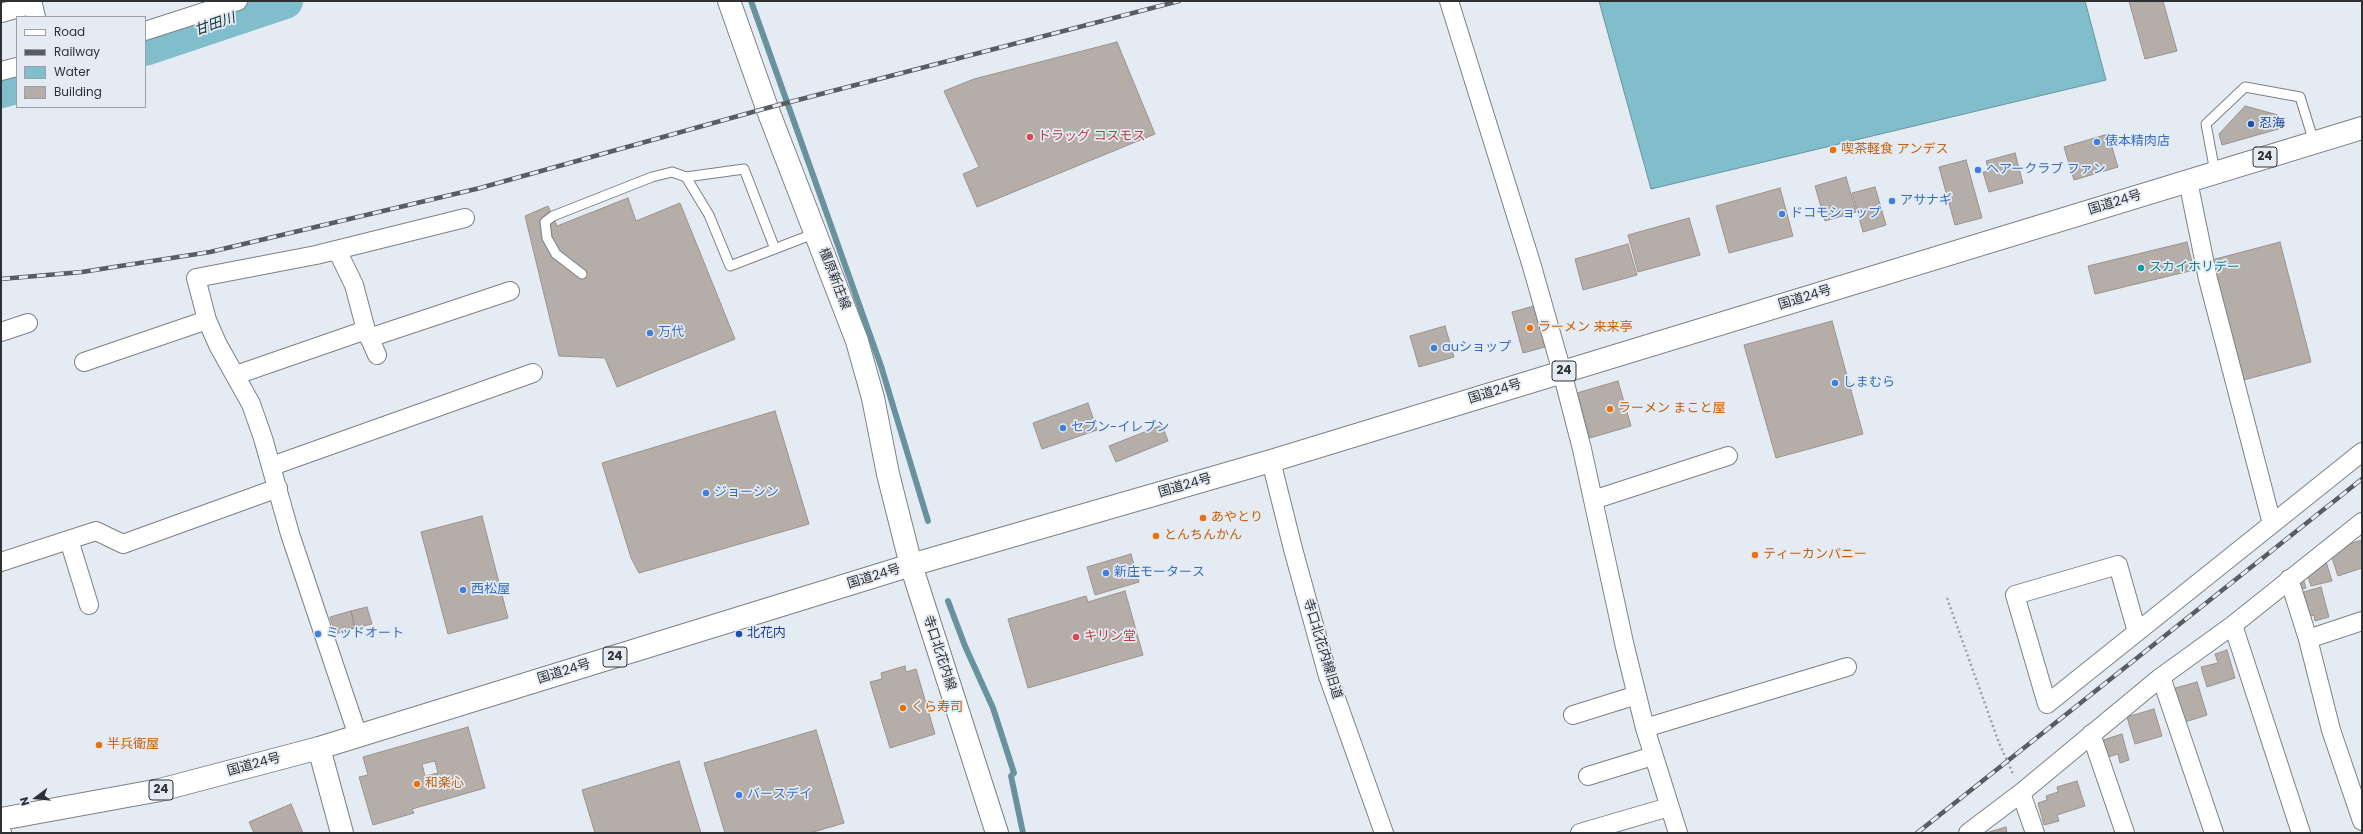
<!DOCTYPE html>
<meta charset="utf-8">
<style>
body{margin:0}
#map{position:relative;width:2363px;height:834px;overflow:hidden;background:#e5ebf2;font-family:Poppins,sans-serif}
canvas{display:block}
.frame{position:absolute;inset:0;border:2px solid #2e3033;pointer-events:none}
.legend{position:absolute;left:16px;top:16px;width:130px;height:92px;box-sizing:border-box;background:#e5ebf2;border:1px solid #9ca0a6;margin:0;padding:5px 7px;list-style:none;font-size:12px;color:#2e3033}
.legend li{display:flex;align-items:center;gap:8px;height:20px}
.legend b{width:20px;border:1px solid #9ca0a6}
.north{position:absolute;left:16px;top:778px;width:40px;height:40px;-webkit-text-stroke:3px #e5ebf2;paint-order:stroke;rotate:254deg;font-size:11px;font-weight:700;line-height:16px;text-align:center;color:#2e3033}
.north::after{content:'';display:block;margin:auto;width:14px;height:18px;background:#2e3033;clip-path:polygon(50% 0,100% 100%,50% 72%,0 100%)}
</style>
<div id="map">
<canvas width="2363" height="834"></canvas>
<div class="frame"></div>
<ul class="legend">
<li><b style="height:5px;background:#fff"></b>Road</li>
<li><b style="height:5px;background:#595c60"></b>Railway</li>
<li><b style="height:11px;background:#81becc"></b>Water</li>
<li><b style="height:11px;background:#b4ada8"></b>Building</li>
</ul>
<div class="north">N</div>
</div>
<script>
const c = document.querySelector('canvas').getContext('2d');
c.lineJoin = 'round';
function paint(path, color) { c.fillStyle = color; c.fill(path, 'evenodd'); }
const poly = rows => new Path2D(rows.map(r => 'M' + r).join(''));
function stroke(path, color, width, dash) { c.strokeStyle = color; c.lineWidth = width; c.lineCap = dash ? 'butt' : 'round'; c.setLineDash(dash || []); c.stroke(path); }
function label(font, color, halo, rows, align = 'center') {
  c.font = font + ' Poppins,"Noto Sans JP",sans-serif'; c.lineWidth = 3.5; c.setLineDash([]); c.textBaseline = 'middle'; c.strokeStyle = halo; c.fillStyle = color; for (const [text, x, y, turn = 0] of rows) {
    c.save(); c.translate(x, y); c.rotate((+turn || 0) * Math.PI / 180); c.textAlign = isNaN(turn) ? turn : align; if (halo) c.strokeText(text, 0, 0); c.fillText(text, 0, 0); c.restore();
  }
}
const water = poly([
 [1599,1,2085,1,2106,80,1651,189,1599,1]
]);
const stream = poly([
 [751,1,881,366,928,521],
 [948,601,965,646,993,708,1014,773,1011,776,1023,833]
]);
const river = poly([
 [145,48,285,1],
 [1,90,17,86]
]);
const building = poly([
 [2129,1,2163,1,2177,51,2145,59,2129,1],
 [1117,42,1155,134,977,207,963,174,979,167,944,91,974,79,1117,42],
 [2245,106,2278,115,2282,128,2222,145,2219,134,2245,106],
 [2108,134,2118,167,2074,180,2064,147,2108,134],
 [2015,153,2023,183,1989,192,1983,172,1989,171,1986,161,2015,153],
 [1966,160,1982,218,1955,225,1939,167,1966,160],
 [1846,177,1856,212,1825,221,1815,186,1846,177],
 [1875,187,1886,225,1863,232,1852,193,1875,187],
 [1780,188,1793,236,1729,253,1716,206,1780,188],
 [628,198,636,221,680,203,735,339,617,387,605,358,559,356,525,216,548,206,557,226,628,198],
 [1689,218,1700,255,1638,272,1628,235,1689,218],
 [2187,242,2194,270,2095,294,2088,266,2187,242],
 [2280,242,2311,362,2240,381,2208,261,2280,242],
 [1628,244,1637,275,1583,290,1575,259,1628,244],
 [1534,306,1545,347,1523,353,1512,312,1534,306],
 [1832,321,1863,434,1776,458,1744,345,1832,321],
 [1445,326,1454,357,1419,367,1410,336,1445,326],
 [1618,381,1631,426,1590,438,1577,393,1618,381],
 [1088,403,1097,430,1042,449,1033,423,1088,403],
 [775,411,809,524,639,573,631,558,602,463,775,411],
 [1162,425,1168,441,1116,462,1109,446,1162,425],
 [482,516,508,618,448,634,421,532,482,516],
 [2362,540,2362,568,2338,576,2331,555,2338,553,2336,548,2362,540],
 [1131,554,1139,582,1095,595,1087,567,1131,554],
 [2325,558,2332,581,2311,586,2306,570,2325,558],
 [2303,578,2306,588,2297,591,2297,579,2303,578],
 [2321,587,2329,617,2315,621,2314,615,2307,617,2300,593,2321,587],
 [1125,591,1143,655,1028,688,1008,619,1086,596,1088,602,1125,591],
 [367,607,372,624,355,628,351,611,367,607],
 [351,611,355,628,335,634,330,617,351,611],
 [2227,650,2235,678,2207,687,2201,667,2218,663,2215,654,2227,650],
 [905,666,906,672,916,669,935,734,890,748,870,682,882,679,881,673,905,666],
 [2197,682,2207,715,2182,723,2172,689,2197,682],
 [2154,709,2162,736,2135,744,2127,717,2154,709],
 [468,727,485,788,412,809,414,813,373,825,359,777,368,775,363,757,468,727],
 [435,761,438,773,425,776,422,764,435,761],
 [816,730,844,823,810,833,725,833,704,763,816,730],
 [2122,734,2129,760,2120,763,2118,754,2108,757,2103,740,2122,734],
 [679,761,701,833,595,833,582,790,679,761],
 [2077,781,2085,806,2057,815,2059,821,2044,825,2038,803,2047,800,2046,796,2058,792,2057,787,2077,781],
 [291,804,303,833,254,833,249,822,291,804],
 [2006,827,2007,833,1986,833,2006,827]
]);
const path = poly([
 [1947,598,1999,743,2014,776]
]);
const lane = poly([
 [2215,172,2206,124,2245,87,2300,97,2314,142],
 [775,249,744,169,686,177,709,215,730,266,816,233],
 [582,274,556,254,547,238,545,222,553,216,652,177,672,172,686,177]
]);
const street = poly([
 [1449,1,1531,263,1562,372,1582,449,1625,647,1645,728,1678,833],
 [1,13,33,4,36,17],
 [145,31,238,1],
 [1,71,17,67],
 [2188,181,2208,279,2272,524],
 [337,250,354,285,366,330,377,355],
 [1,332,28,323],
 [369,338,510,291],
 [84,362,207,320],
 [236,375,366,330],
 [1271,461,1293,549,1328,676,1384,833],
 [272,466,533,373],
 [1593,500,1728,456],
 [69,540,89,605],
 [1,562,96,531,123,544,278,488],
 [2289,579,2308,639,2331,730,2362,821],
 [2233,625,2301,833],
 [2137,632,2118,565,2015,595,2047,704,2362,452],
 [2308,639,2362,621],
 [2161,677,2214,833],
 [1573,715,1637,695],
 [1645,728,1847,667],
 [2091,734,2125,833],
 [358,736,290,534,263,438,251,404,218,345,207,320,196,278,316,255,465,218],
 [1588,776,1653,756],
 [2021,793,2035,833],
 [1,831,2,833],
 [1580,833,1669,807],
 [1968,833,2021,793,2161,677,2233,625,2362,522]
]);
const secondary = poly([
 [729,1,767,108,857,341,873,398,888,474,911,565,997,833],
 [319,748,342,833]
]);
const highway = poly([
 [1,819,160,790,319,748,911,565,1271,461,2362,128]
]);
const rail = poly([
 [1,279,82,272,210,252,480,188,767,108,1179,1],
 [1917,833,2362,479]
]);
const markers = [
 [2251,124,4,"#1a4fb4"],
 [1030,137,4,"#e0444e"],
 [2097,142,4,"#3f7fe0"],
 [1833,150,4,"#e8710a"],
 [1978,170,4,"#3f7fe0"],
 [1892,201,4,"#3f7fe0"],
 [1782,214,4,"#3f7fe0"],
 [2141,268,4,"#0f9aa8"],
 [1530,328,4,"#e8710a"],
 [650,333,4,"#3f7fe0"],
 [1434,348,4,"#3f7fe0"],
 [1835,383,4,"#3f7fe0"],
 [1610,409,4,"#e8710a"],
 [1063,428,4,"#3f7fe0"],
 [706,493,4,"#3f7fe0"],
 [1203,518,4,"#e8710a"],
 [1156,536,4,"#e8710a"],
 [1755,555,4,"#e8710a"],
 [1106,573,4,"#3f7fe0"],
 [463,590,4,"#3f7fe0"],
 [318,634,4,"#3f7fe0"],
 [739,634,4,"#1a4fb4"],
 [1076,637,4,"#e0444e"],
 [903,708,4,"#e8710a"],
 [99,745,4,"#e8710a"],
 [417,784,4,"#e8710a"],
 [739,795,4,"#3f7fe0"]
];
const shields = [
 [2265,157,24],
 [1564,371,24],
 [615,657,24],
 [161,790,24]
];
const shieldNames = [
 ["24",2265,157],
 ["24",1564,371],
 ["24",615,657],
 ["24",161,790]
];
const transitNames = [
 ["忍海",2259,124],
 ["北花内",747,634]
];
const healthNames = [
 ["ドラッグ コスモス",1038,137],
 ["キリン堂",1084,637]
];
const shopNames = [
 ["俵本精肉店",2105,142],
 ["ヘアークラブ ファン",1986,170],
 ["アサナギ",1900,201],
 ["ドコモショップ",1790,214],
 ["万代",658,333],
 ["auショップ",1442,348],
 ["しまむら",1843,383],
 ["セブン-イレブン",1071,428],
 ["ジョーシン",714,493],
 ["新庄モータース",1114,573],
 ["西松屋",471,590],
 ["ミッドオート",326,634],
 ["バースデイ",747,795]
];
const foodNames = [
 ["喫茶軽食 アンデス",1841,150],
 ["ラーメン 来来亭",1538,328],
 ["ラーメン まこと屋",1618,409],
 ["あやとり",1211,518],
 ["とんちんかん",1164,536],
 ["ティーカンパニー",1763,555],
 ["くら寿司",911,708],
 ["半兵衛屋",107,745],
 ["和楽心",425,784]
];
const streetNames = [
 ["国道24号",2115,203,-17],
 ["橿原新庄線",834,279,69],
 ["国道24号",1805,298,-17],
 ["国道24号",1495,392,-17],
 ["国道24号",1185,486,-16],
 ["国道24号",874,577,-17],
 ["寺口北花内線旧道",1322,649,73],
 ["寺口北花内線",939,653,72],
 ["国道24号",564,672,-17],
 ["国道24号",254,765,-15]
];
const cultureNames = [
 ["スカイホリデー",2149,268]
];
const waterNames = [
 ["甘田川",215,25,-19]
];
paint(water, '#81becc');
stroke(water, '#68939e', 1);
stroke(stream, '#68939e', 6);
stroke(river, '#81becc', 36);
paint(building, '#b4ada8');
stroke(building, '#99938d', 1);
stroke(lane, '#7b8186', 11);
stroke(street, '#7b8186', 20);
stroke(secondary, '#7b8186', 24);
stroke(highway, '#7b8186', 24);
stroke(path, '#9b9fa5', 2.5, [2, 3]);
stroke(lane, '#fff', 9);
stroke(street, '#fff', 18);
stroke(secondary, '#fff', 22);
stroke(highway, '#fff', 22);
stroke(rail, '#595c60', 4.5);
stroke(rail, '#e5ebf2', 3, [9]);
for (const [x, y, r, color] of markers) { const dot = new Path2D(); dot.arc(x, y, r, 0, 2 * Math.PI); c.fillStyle = color; c.fill(dot); stroke(dot, '#e5ebf2', 1.5); }
for (const [x, y, w] of shields) { const box = new Path2D(); box.roundRect(x - w / 2, y - 10, w, 20, 3); c.fillStyle = '#e5ebf2'; c.fill(box); stroke(box, '#2e3033', 1); }
label('bold 12px', '#2e3033', null, shieldNames);
label('13px', '#164399', '#e5ebf2', transitNames, 'left');
label('13px', '#be3a42', '#e5ebf2', healthNames, 'left');
label('13px', '#366cbe', '#e5ebf2', shopNames, 'left');
label('13px', '#c56008', '#e5ebf2', foodNames, 'left');
label('13px', '#2e3033', '#e5ebf2', streetNames);
label('13px', '#0d838f', '#e5ebf2', cultureNames, 'left');
label('italic 14px', '#15343b', '#e5ebf2', waterNames);
</script>
